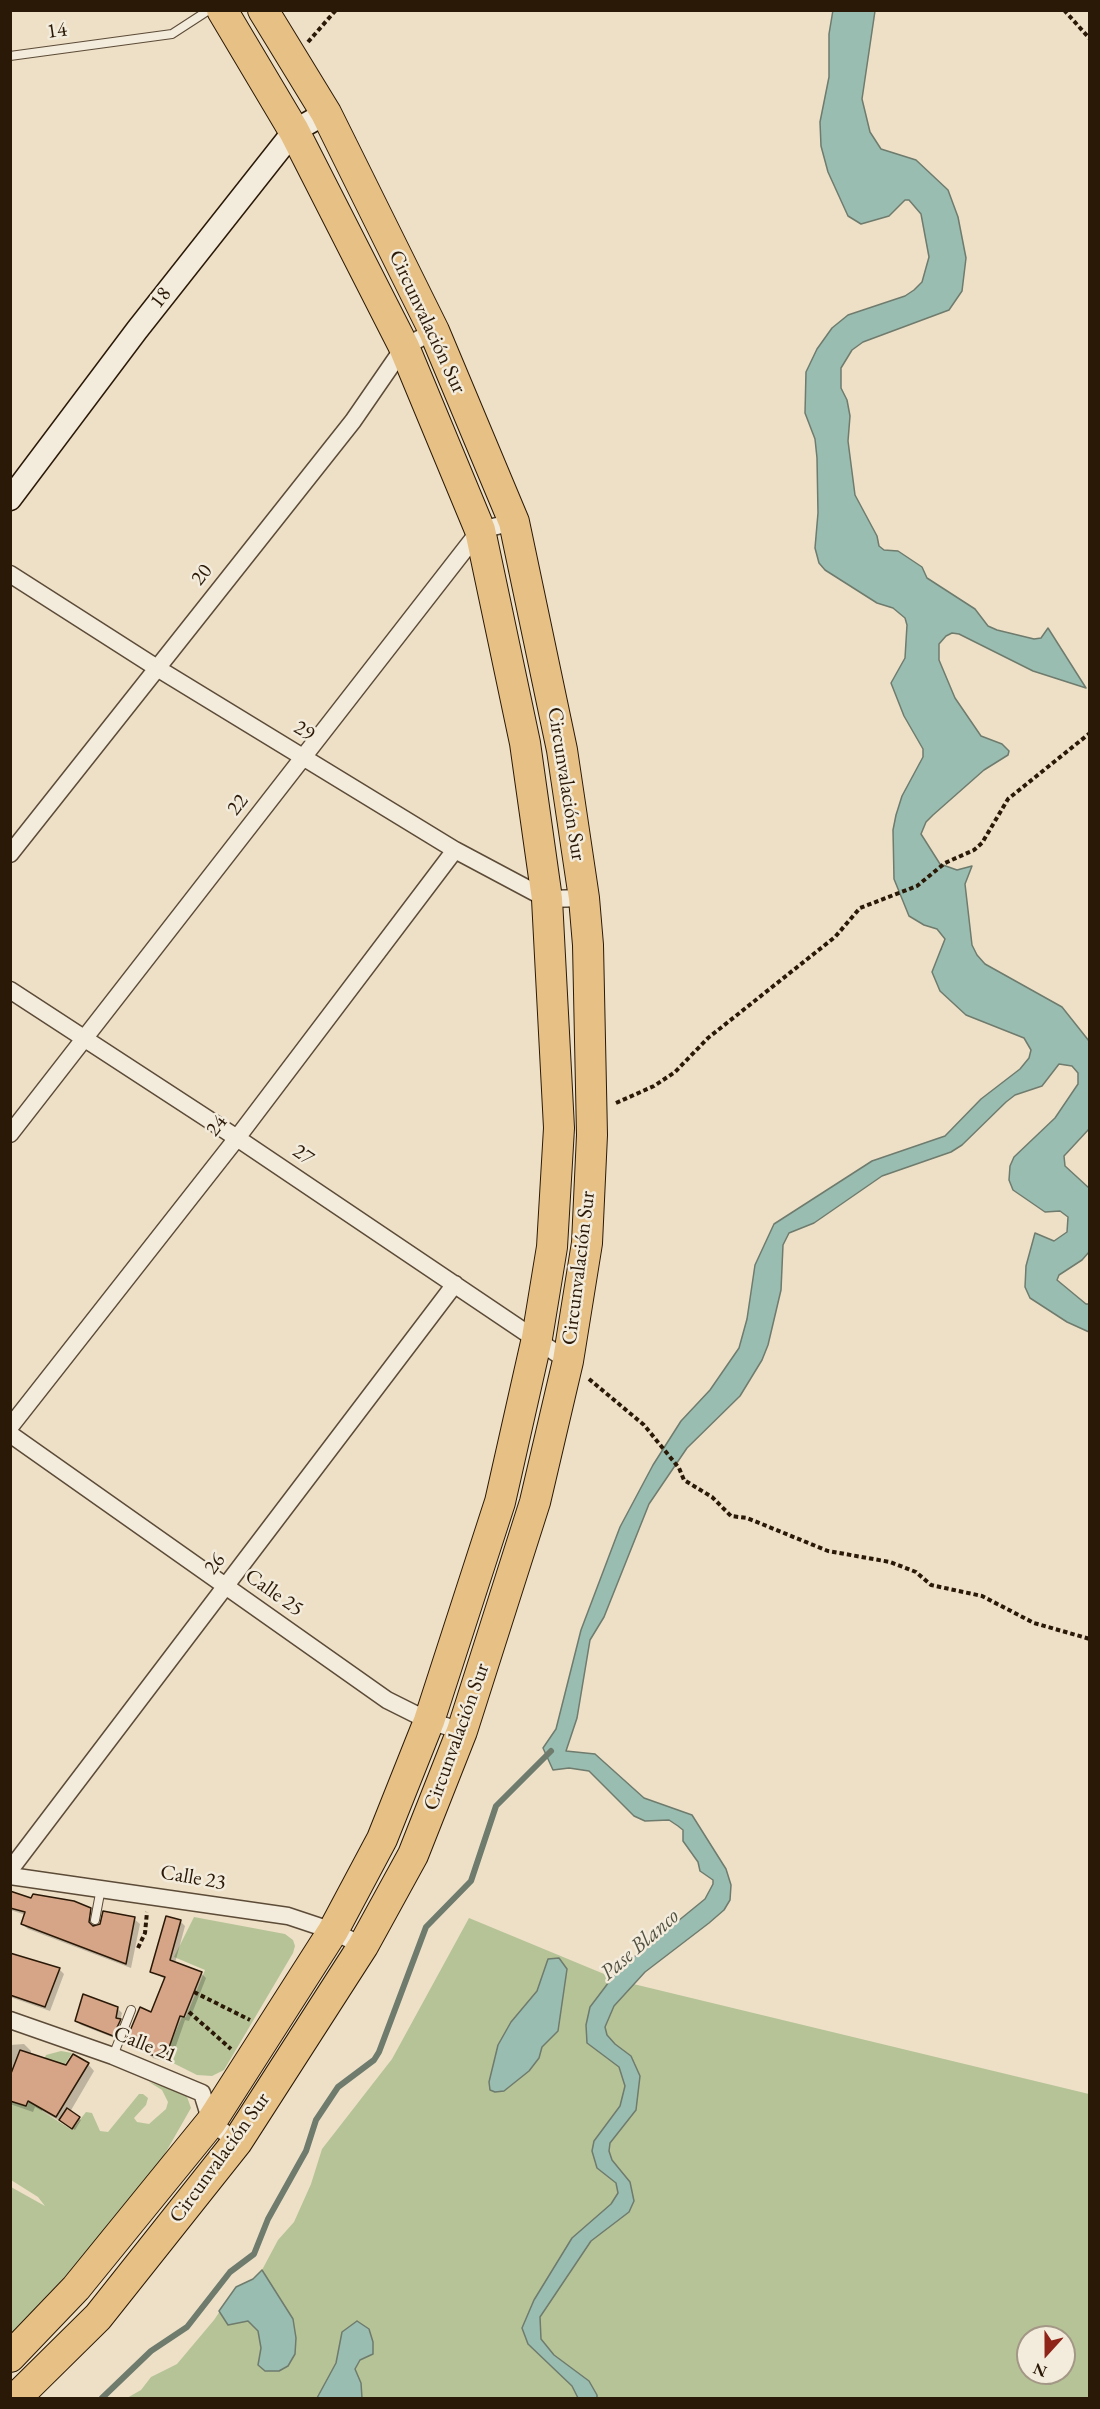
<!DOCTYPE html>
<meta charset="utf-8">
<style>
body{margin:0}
#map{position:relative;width:1100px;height:2409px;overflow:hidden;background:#ede0c7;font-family:"EB Garamond",serif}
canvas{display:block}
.frame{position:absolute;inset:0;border:12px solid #2b1907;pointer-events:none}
.north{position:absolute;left:1016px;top:2325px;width:60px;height:60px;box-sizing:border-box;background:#f3ebdb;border:2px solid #a39786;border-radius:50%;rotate:201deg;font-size:16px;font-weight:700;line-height:24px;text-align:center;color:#2b1907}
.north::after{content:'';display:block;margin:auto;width:21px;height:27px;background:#8f2418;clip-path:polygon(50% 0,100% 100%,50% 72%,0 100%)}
</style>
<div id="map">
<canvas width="1100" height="2409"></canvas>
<div class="frame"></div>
<div class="north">N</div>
</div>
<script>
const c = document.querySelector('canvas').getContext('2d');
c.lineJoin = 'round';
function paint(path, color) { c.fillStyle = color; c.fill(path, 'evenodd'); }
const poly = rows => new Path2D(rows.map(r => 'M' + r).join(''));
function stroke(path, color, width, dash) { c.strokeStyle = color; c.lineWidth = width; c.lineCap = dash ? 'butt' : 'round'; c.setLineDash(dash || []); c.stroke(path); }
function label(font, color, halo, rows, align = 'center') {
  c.font = font + ' "EB Garamond",serif'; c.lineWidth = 5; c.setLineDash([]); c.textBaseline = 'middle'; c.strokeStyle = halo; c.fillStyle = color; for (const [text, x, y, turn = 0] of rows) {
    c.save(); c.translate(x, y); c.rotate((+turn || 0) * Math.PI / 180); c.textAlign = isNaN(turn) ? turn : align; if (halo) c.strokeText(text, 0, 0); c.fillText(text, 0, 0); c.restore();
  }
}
const green = poly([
 [194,1917,285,1934,293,1940,295,1946,293,1953,224,2070,212,2076,197,2075,165,2059,175,2033,182,2017,186,2017,205,1970,174,1957],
 [469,1918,621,1981,1089,2094,1089,2398,127,2398,141,2390,151,2377,177,2364,214,2320,236,2287,253,2279,262,2270,278,2240,294,2222,311,2184,322,2149,392,2059],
 [1028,2337,1064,2337,1064,2373,1028,2373],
 [61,2051,72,2053,51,2087,42,2111,72,2130,86,2112,92,2113,100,2131,108,2132,139,2094,143,2094,148,2098,146,2105,134,2118,137,2122,149,2124,166,2109,168,2102,162,2090,149,2082,186,2094,191,2108,155,2171,104,2235,11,2334,11,2187,45,2206,38,2197,11,2180,11,2101,27,2106,46,2055]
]);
const water = poly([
 [833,10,875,11,862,99,870,132,881,149,916,160,948,190,958,217,966,258,962,291,949,310,863,342,852,350,841,368,841,388,847,400,850,416,848,441,855,495,877,536,879,546,884,550,898,551,922,567,927,578,975,609,988,626,997,630,1034,639,1041,638,1048,628,1086,688,1033,671,959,634,952,633,946,636,939,644,939,660,955,698,981,736,1002,744,1009,751,1008,755,984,770,933,815,926,822,921,834,940,864,957,870,972,866,965,884,972,945,977,955,985,964,1062,1007,1089,1041,1089,1129,1064,1156,1065,1166,1089,1188,1089,1252,1082,1260,1059,1275,1057,1280,1086,1304,1089,1304,1089,1332,1067,1322,1030,1298,1025,1287,1026,1266,1035,1233,1054,1241,1067,1232,1068,1217,1060,1211,1045,1212,1013,1190,1009,1180,1010,1166,1014,1157,1055,1118,1078,1084,1078,1073,1072,1066,1059,1064,1042,1086,1015,1095,1006,1102,962,1145,951,1152,882,1176,814,1223,789,1233,783,1245,781,1290,768,1345,762,1360,740,1396,687,1448,649,1504,604,1617,590,1640,577,1718,566,1751,595,1754,644,1798,692,1815,726,1869,731,1885,730,1900,724,1910,709,1923,645,1972,614,2006,605,2027,607,2035,615,2044,631,2056,640,2076,636,2110,610,2143,609,2151,612,2160,630,2182,634,2201,629,2212,591,2241,540,2317,541,2339,554,2355,589,2381,597,2395,597,2398,578,2398,572,2386,528,2344,522,2328,534,2300,572,2238,611,2204,618,2193,616,2183,597,2168,592,2151,594,2141,620,2106,625,2086,619,2067,587,2043,586,2025,590,2007,618,1970,705,1899,713,1884,713,1880,700,1871,698,1862,683,1841,683,1830,678,1826,669,1820,645,1821,634,1816,589,1771,569,1768,553,1770,543,1748,556,1729,581,1630,620,1527,653,1465,681,1421,710,1390,739,1348,747,1319,755,1265,774,1224,872,1161,945,1136,981,1099,1020,1069,1029,1058,1031,1050,1024,1038,966,1015,940,991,932,972,945,939,937,929,924,925,909,916,894,879,893,830,896,815,902,796,923,757,923,749,904,716,891,683,905,658,907,625,905,618,893,608,877,603,825,570,819,563,815,548,818,513,817,458,815,439,805,413,806,372,817,349,832,328,848,315,905,296,914,290,922,282,929,257,921,214,909,200,905,200,889,216,861,224,848,216,828,172,821,146,820,122,829,77,829,34,833,10],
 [559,1958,567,1969,558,2031,542,2047,539,2058,529,2071,504,2091,495,2092,490,2090,489,2082,498,2045,511,2022,537,1991,548,1959,559,1958],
 [262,2270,293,2319,296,2338,295,2354,288,2366,279,2371,265,2371,258,2365,261,2348,258,2331,248,2321,228,2325,219,2311,236,2287,253,2279,262,2270],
 [357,2321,369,2329,373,2342,373,2354,360,2360,355,2369,361,2383,362,2398,317,2398,336,2363,342,2332,357,2321]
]);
const shadow = poly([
 [10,1893,32,1900,90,1909,95,1915,94,1928,134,1919,140,1924,131,1968,28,1929,22,1924,26,1915,10,1910],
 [180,1921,185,1926,175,1963,201,1973,206,1978,189,2021,185,2020,170,2063,153,2058,148,2053,149,2048,129,2037,152,2014,165,1979,152,1972],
 [10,1955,59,1969,64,1974,50,2011,10,1997],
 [84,1995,117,2008,122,2013,120,2021,123,2024,117,2039,81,2025,76,2021],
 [24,2044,31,2051,31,2056,67,2067,88,2064,94,2071,70,2112,81,2120,75,2130,35,2107,33,2112,10,2104,10,2045]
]);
const stream = poly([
 [102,2398,151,2351,187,2327,230,2272,254,2254,268,2219,306,2151,316,2120,338,2087,374,2060,379,2052,426,1927,471,1881,496,1806,551,1751]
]);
const building = poly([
 [10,1891,31,1898,33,1894,74,1901,91,1908,89,1922,93,1926,100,1924,103,1911,135,1917,126,1964,21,1924,25,1912,10,1908,10,1891],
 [166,1916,181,1920,170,1960,202,1972,184,2017,180,2016,165,2059,146,2053,148,2046,127,2038,140,2007,151,2012,165,1977,150,1972,166,1916],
 [10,1953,60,1968,45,2007,10,1995,10,1953],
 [83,1994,118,2007,116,2018,121,2019,113,2036,75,2021,83,1994],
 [20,2050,66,2065,73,2054,89,2063,56,2117,28,2101,26,2106,10,2101,10,2076,20,2050],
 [67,2108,80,2117,72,2129,59,2120,67,2108]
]);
const path = poly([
 [1064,10,1090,39],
 [308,42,336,10],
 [616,1103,654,1086,675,1072,708,1038,835,937,860,908,917,886,945,863,974,850,982,843,1008,799,1090,733],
 [589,1379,644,1425,679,1468,684,1480,712,1497,731,1516,747,1518,828,1551,890,1562,916,1572,931,1585,982,1596,1034,1623,1090,1639],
 [138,1948,145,1933,147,1912],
 [194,1992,250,2020],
 [189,2012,231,2049]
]);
const lane = poly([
 [10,56,172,34,209,10],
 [95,1920,101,1888],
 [113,2056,131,2010]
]);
const street = poly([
 [10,574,157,668,455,850,547,899,584,898],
 [10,854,353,421,404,347,434,331],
 [10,990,237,1138,568,1361],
 [10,1134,480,530,514,522],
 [10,1427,237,1138,455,850],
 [10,1434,387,1700,429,1721,462,1731],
 [10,1870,455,1284],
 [10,1876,288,1916,333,1931,363,1946],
 [10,2020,113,2056,202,2093,211,2122,237,2142]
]);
const secondary = poly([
 [10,499,137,330,294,131,326,113]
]);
const highway = poly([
 [10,2357,76,2288,211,2122,333,1931,382,1839,429,1721,500,1502,537,1338,552,1247,559,1128,547,899,525,743,480,530,404,347,294,131,222,10],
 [16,2398,98,2317,237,2142,363,1946,413,1855,462,1731,535,1502,568,1361,587,1243,592,1135,588,945,584,898,562,750,514,522,434,331,326,113,263,10]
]);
const streetNames = [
 ["14",57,31,-8],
 ["18",161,298,-52],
 ["Circunvalación Sur",427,322,65],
 ["20",202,575,-52],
 ["29",304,731,31],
 ["Circunvalación Sur",566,784,81],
 ["22",238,805,-52],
 ["24",217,1126,-52],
 ["27",303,1155,34],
 ["Circunvalación Sur",579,1268,-83],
 ["26",215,1564,-53],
 ["Calle 25",274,1593,35],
 ["Circunvalación Sur",457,1737,-70],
 ["Calle 23",193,1878,10],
 ["Calle 21",145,2045,22],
 ["Circunvalación Sur",220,2158,-54]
];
const waterNames = [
 ["Pase Blanco",640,1945,-41]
];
paint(green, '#b6c397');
paint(water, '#9abdb1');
stroke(water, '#6e7b6d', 1.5);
paint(shadow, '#0003');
stroke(stream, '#6e7b6d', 6);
paint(building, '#d6a486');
stroke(building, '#2b1907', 1.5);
stroke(lane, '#5c4b37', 10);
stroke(street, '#5c4b37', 19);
stroke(secondary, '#2b1907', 25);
stroke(highway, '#2b1907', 32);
stroke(path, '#2b1907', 4, [4.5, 3]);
stroke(lane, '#f3ebdb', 8);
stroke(street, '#f3ebdb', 16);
stroke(secondary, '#f3ebdb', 22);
stroke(highway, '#e6c084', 30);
label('21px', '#2b1907', '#f3ebdb', streetNames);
label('italic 22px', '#525242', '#f3ebdb', waterNames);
</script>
